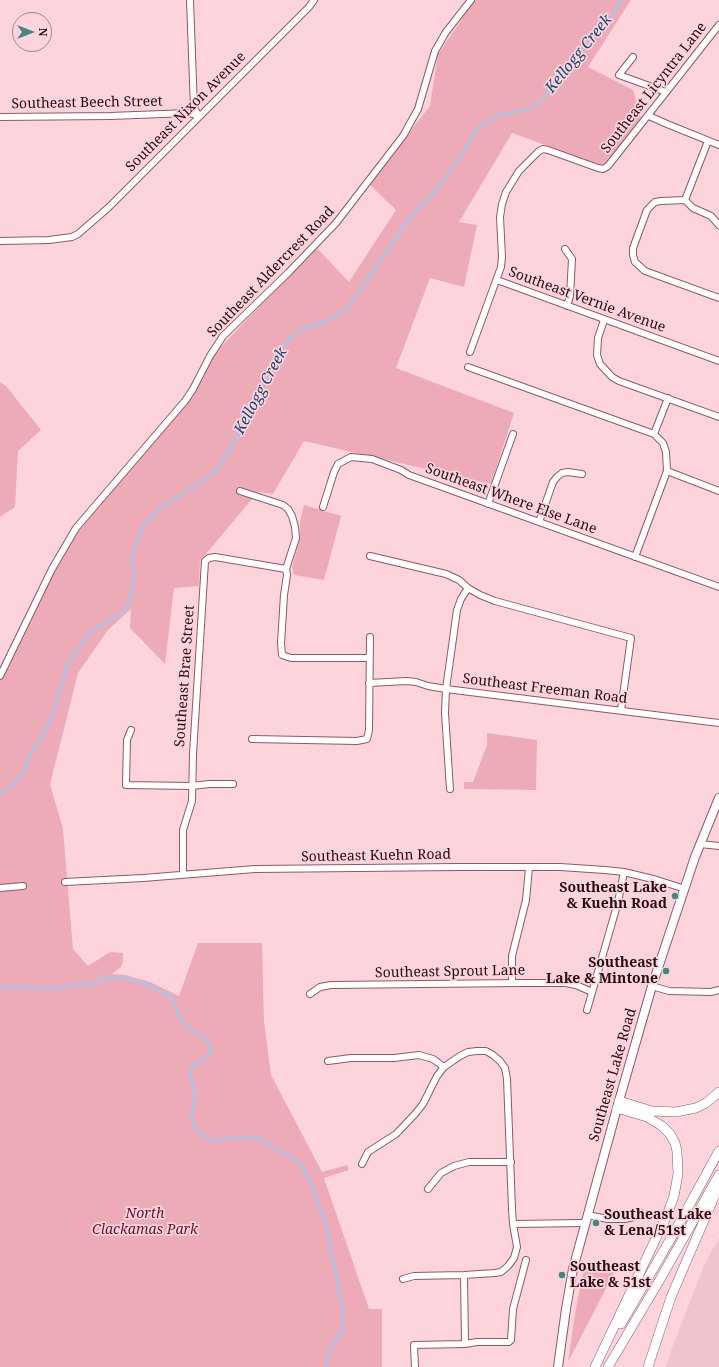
<!DOCTYPE html>
<style>
body{margin:0}
#map{position:relative;width:719px;height:1367px;overflow:hidden;background:#fed4dc;font-family:"Noto Serif",serif}
canvas{display:block}
.north{position:absolute;left:12px;top:12px;width:40px;height:40px;box-sizing:border-box;background:#fed4dc;border:1px solid #a7848c;border-radius:50%;rotate:90deg;font-size:11px;font-weight:700;line-height:16px;text-align:center;color:#240d13}
.north::after{content:'';display:block;margin:auto;width:14px;height:18px;background:#438981;clip-path:polygon(50% 0,100% 100%,50% 72%,0 100%)}
</style>
<div id="map">
<canvas width="719" height="1367"></canvas>
<div class="north">N</div>
</div>
<script>
const c = document.querySelector('canvas').getContext('2d');
c.lineJoin = 'round';
function paint(path, color) { c.fillStyle = color; c.fill(path, 'evenodd'); }
const poly = rows => new Path2D(rows.map(r => 'M' + r).join(''));
function stroke(path, color, width, dash) { c.strokeStyle = color; c.lineWidth = width; c.lineCap = dash ? 'butt' : 'round'; c.setLineDash(dash || []); c.stroke(path); }
function label(font, color, halo, rows, align = 'center') {
  c.font = font + ' "Noto Serif",serif'; c.lineWidth = 3.5; c.setLineDash([]); c.textBaseline = 'middle'; c.strokeStyle = halo; c.fillStyle = color; for (const [text, x, y, turn = 0] of rows) {
    c.save(); c.translate(x, y); c.rotate((+turn || 0) * Math.PI / 180); c.textAlign = isNaN(turn) ? turn : align; if (halo) c.strokeText(text, 0, 0); c.fillText(text, 0, 0); c.restore();
  }
}
const built = poly([
 [719,1238,719,1367,666,1367,671,1351,704,1265]
]);
const green = poly([
 [476,0,631,0,588,67,633,90,641,118,608,162,601,165,512,133,459,222,477,225,464,287,430,278,396,368,514,413,491,484,304,441,273,494,258,492,200,561,199,586,174,588,165,664,130,628,131,609,108,630,78,673,50,784,63,829,73,949,88,966,110,952,123,953,123,961,121,967,112,974,125,975,150,982,179,996,198,943,262,943,264,1021,271,1075,322,1172,347,1165,349,1170,324,1178,369,1309,382,1309,382,1367,0,1367,0,681,69,543,194,391,216,352,316,247,349,282,396,210,369,184,430,106,438,54,470,7],
 [0,382,6,386,41,430,18,451,15,507,0,517],
 [304,505,341,516,324,580,294,575,292,567,300,538,300,522],
 [487,733,537,740,536,790,464,789,464,782,473,782,487,745],
 [585,1264,618,1265,568,1362,576,1308]
]);
const stream = poly([
 [0,793,9,788,21,776,33,750,50,722,68,663,90,632,124,611,129,604,133,587,134,572,132,561,134,550,143,527,161,507,207,478,217,470,243,428,254,398,284,345,294,334,303,329,324,322,340,314,350,305,411,216,439,187,460,157,477,129,496,116,529,109,541,102,557,79,569,71,579,56,615,11,621,0],
 [0,987,57,988,81,984,90,985,105,978,123,978,148,985,170,996,184,1025,205,1038,211,1048,209,1055,193,1066,190,1074,196,1097,191,1115,196,1131,211,1140,217,1141,230,1138,251,1137,262,1140,301,1163,310,1182,325,1221,343,1308,342,1332,329,1350,326,1367]
]);
const minor = poly([
 [190,0,194,108,199,116],
 [633,57,619,75,666,92],
 [649,116,667,124,719,145],
 [0,117,110,116,189,113,199,116],
 [685,200,661,201,655,202,647,210,633,248,633,255,635,262,645,271,719,298],
 [685,200,708,141],
 [685,200,693,208,711,216,719,225],
 [0,241,49,240,72,237,78,234,108,208,309,7,314,0],
 [565,249,572,259,570,296,567,306],
 [497,280,719,361],
 [604,320,598,338,597,355,600,364,612,377,619,381,719,417],
 [470,352,501,267,502,257,500,217,502,204,506,192,519,171,539,151,543,149,548,150,598,168,603,169,608,166,719,25],
 [468,367,654,434,663,443,666,452,667,471,635,557],
 [654,434,668,398],
 [667,471,719,491],
 [240,491,283,505,288,509,292,516,295,527,296,538,286,569,287,575,284,595,281,643,282,655,291,658,369,658],
 [488,504,513,434],
 [323,507,334,472,338,464,351,457,372,459,401,470,409,475,719,587],
 [539,522,553,482,557,477,562,473,568,472,582,474],
 [370,556,446,574,459,580,468,588,480,595,495,601,631,638,621,710],
 [0,676,52,569,76,528,185,401,193,389,210,356,223,336,288,273,336,223,403,136,418,109,435,51,446,32,471,0],
 [369,683,407,681,416,682,428,686,446,689,719,723],
 [131,730,127,740,126,785,192,786,209,784,233,784],
 [252,739,357,741,367,739,369,730,370,637],
 [450,789,445,713,446,689,457,610,461,599,468,588],
 [700,844,719,846],
 [183,874,183,830,192,801,193,754,205,561,209,558,215,557,286,569],
 [65,882,143,878,255,869,458,867,560,867,605,870,624,872,657,880,685,889],
 [0,888,23,886],
 [512,983,512,956,526,900,529,868],
 [652,986,669,991,711,992,719,990],
 [310,994,320,987,331,985,520,983,566,983,576,985,592,992],
 [587,1010,618,902,624,872],
 [328,1061,351,1058,394,1058,419,1055,433,1059,444,1067],
 [362,1164,368,1152,396,1134,415,1114,423,1104,437,1076,444,1067,460,1056,468,1052,477,1051,486,1051,493,1055,500,1061,505,1068,507,1079,512,1209,513,1224,517,1247,514,1258,508,1266,501,1272,495,1273,464,1275,414,1276,403,1279],
 [428,1189,441,1173,454,1166,469,1162,511,1162],
 [587,1215,608,1219,625,1219,634,1217,641,1213],
 [513,1224,585,1223],
 [464,1275,465,1344],
 [415,1367,414,1345,465,1344,477,1342,509,1342,511,1340,513,1309,526,1260]
]);
const major = poly([
 [558,1367,566,1309,573,1269,617,1108,652,986,695,857,719,798]
]);
const highway = poly([
 [619,1101,652,1111,676,1112,696,1108,706,1103,719,1092],
 [621,1324,674,1233,719,1151],
 [595,1367,667,1215,674,1196,678,1174,677,1151,675,1143,670,1134,662,1126,647,1117,617,1108],
 [608,1367,662,1276,719,1175],
 [648,1367,671,1297,718,1188]
]);
const markers = [
 [675,896,4,"#438981"],
 [666,971,4,"#438981"],
 [596,1223,4,"#438981"],
 [562,1275,4,"#438981"]
];
const streetNames = [
 ["Southeast Licyntra Lane",654,88,-52],
 ["Southeast Beech Street",87,103,-1],
 ["Southeast Nixon Avenue",186,112,-45],
 ["Southeast Aldercrest Road",271,272,-46],
 ["Southeast Vernie Avenue",587,300,20],
 ["Southeast Where Else Lane",511,499,20],
 ["Southeast Brae Street",185,676,-86],
 ["Southeast Freeman Road",545,689,7],
 ["Southeast Kuehn Road",376,856,-1],
 ["Southeast Sprout Lane",450,972,-1],
 ["Southeast Lake Road",613,1075,-74]
];
const poiNames = [
 ["Southeast Lake",667,888],
 ["& Kuehn Road",667,904],
 ["Southeast",658,963],
 ["Lake & Mintone",658,979],
 ["Southeast Lake",604,1215,"left"],
 ["& Lena/51st",604,1231,"left"],
 ["Southeast",570,1267,"left"],
 ["Lake & 51st",570,1283,"left"]
];
const parkNames = [
 ["North",145,1214],
 ["Clackamas Park",145,1230]
];
const waterNames = [
 ["Kellogg Creek",579,54,-51],
 ["Kellogg Creek",261,391,-62]
];
paint(built, '#f1c3cc');
paint(green, '#edabb8');
stroke(stream, '#99cbf6', 2);
stroke(minor, '#935764', 8);
stroke(major, '#935764', 10);
stroke(highway, '#935764', 10);
stroke(minor, '#fff', 6);
stroke(major, '#fff', 8);
stroke(highway, '#fff', 9);
for (const [x, y, r, color] of markers) { const dot = new Path2D(); dot.arc(x, y, r, 0, 2 * Math.PI); c.fillStyle = color; c.fill(dot); stroke(dot, '#fed4dc', 1.5); }
label('14px', '#240d13', '#fed4dc', streetNames);
label('bold 14px', '#240d13', '#fed4dc', poiNames, 'right');
label('italic 14px', '#60132d', '#fed4dc', parkNames);
label('italic 15px', '#114971', '#fed4dc', waterNames);
</script>
